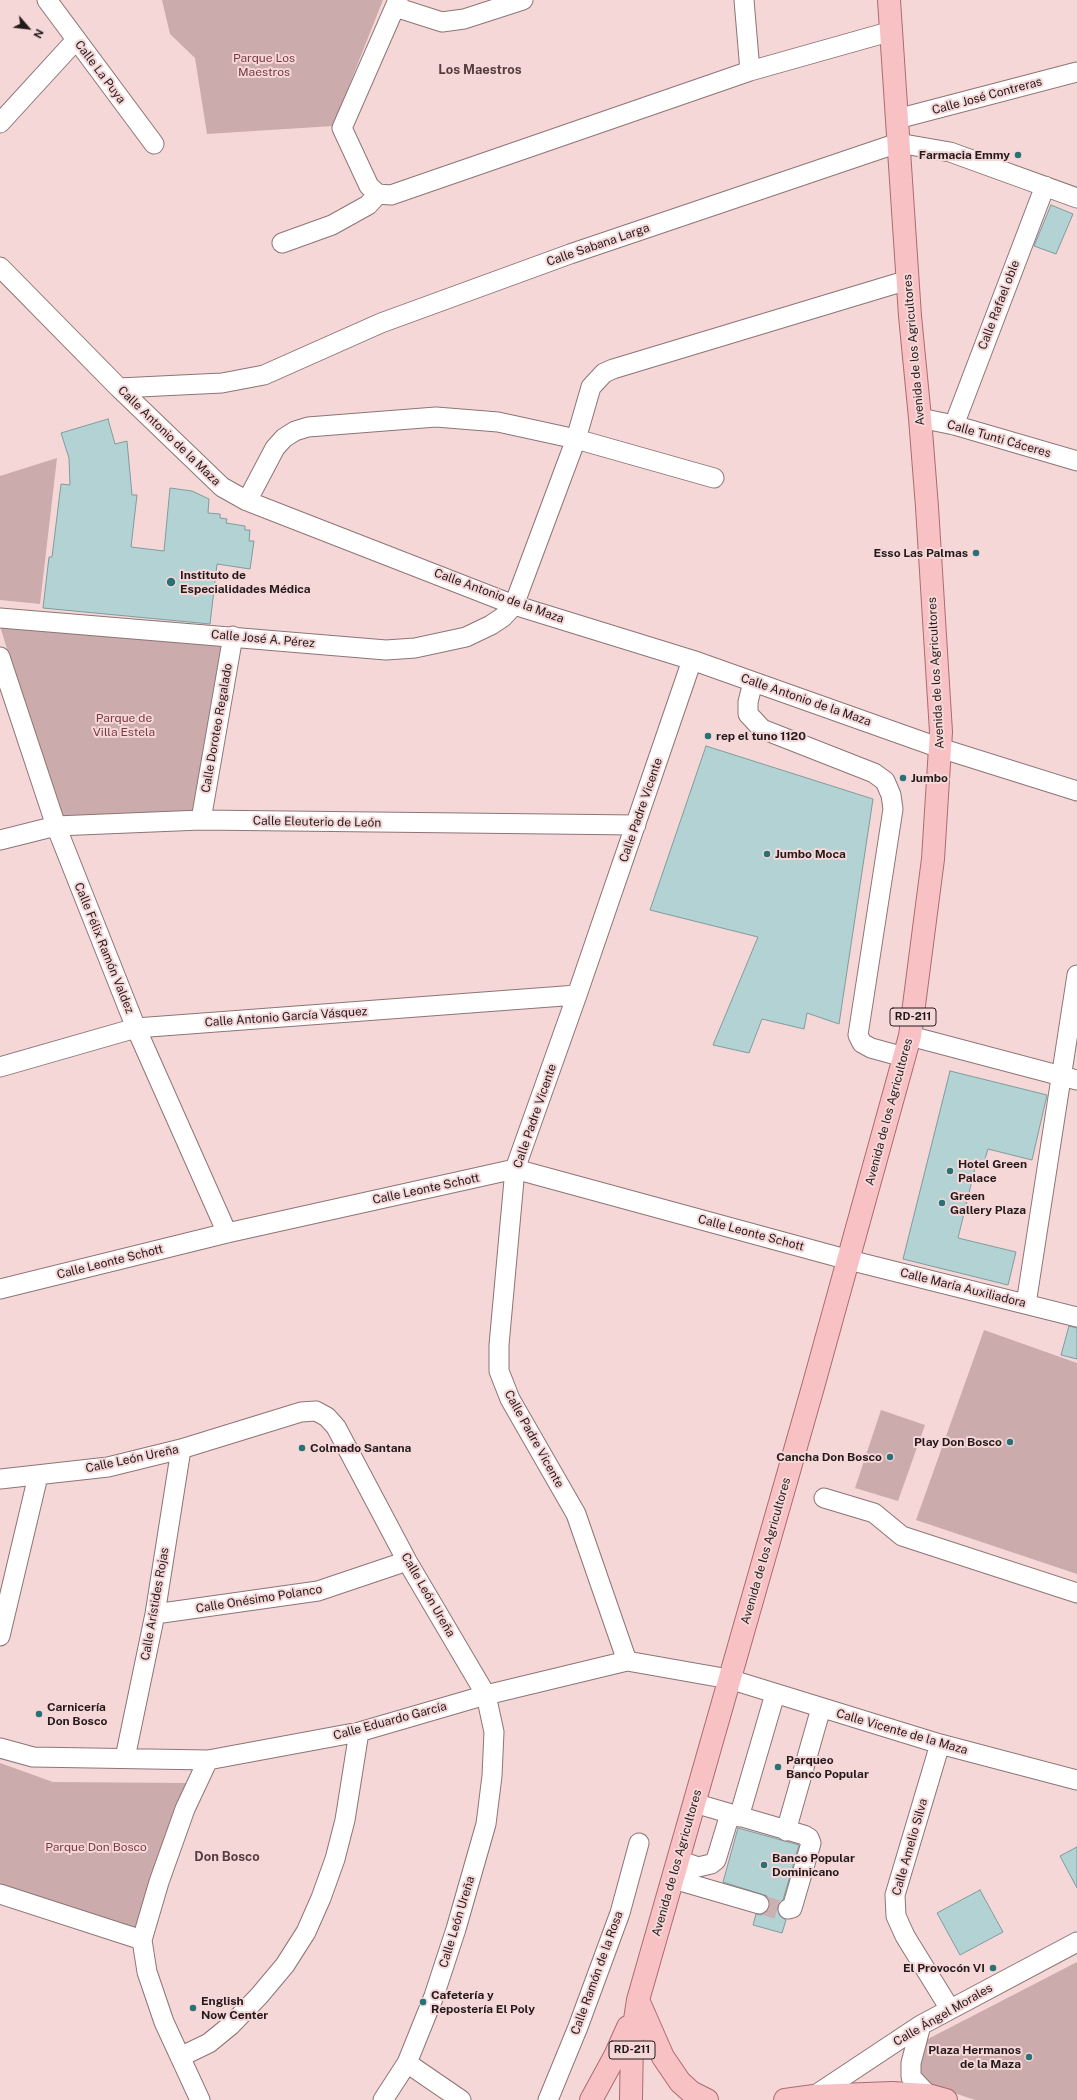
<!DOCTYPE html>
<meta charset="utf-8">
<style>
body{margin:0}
#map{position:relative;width:1077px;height:2100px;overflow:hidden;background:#f5d7d8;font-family:"Public Sans",sans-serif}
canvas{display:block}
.north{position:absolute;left:8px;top:8px;width:40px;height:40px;-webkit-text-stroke:3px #f5d7d8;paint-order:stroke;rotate:118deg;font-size:11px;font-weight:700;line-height:16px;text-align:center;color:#251a1b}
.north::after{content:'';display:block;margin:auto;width:14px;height:18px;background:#251a1b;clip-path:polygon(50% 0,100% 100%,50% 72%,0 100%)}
</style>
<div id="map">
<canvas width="1077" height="2100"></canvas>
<div class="north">N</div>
</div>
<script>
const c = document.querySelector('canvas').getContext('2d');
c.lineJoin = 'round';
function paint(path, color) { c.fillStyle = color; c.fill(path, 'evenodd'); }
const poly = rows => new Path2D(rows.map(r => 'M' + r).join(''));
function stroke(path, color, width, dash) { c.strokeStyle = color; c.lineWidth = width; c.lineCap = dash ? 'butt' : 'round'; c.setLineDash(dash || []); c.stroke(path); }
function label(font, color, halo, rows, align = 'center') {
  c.font = font + ' "Public Sans",sans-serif'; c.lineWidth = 4; c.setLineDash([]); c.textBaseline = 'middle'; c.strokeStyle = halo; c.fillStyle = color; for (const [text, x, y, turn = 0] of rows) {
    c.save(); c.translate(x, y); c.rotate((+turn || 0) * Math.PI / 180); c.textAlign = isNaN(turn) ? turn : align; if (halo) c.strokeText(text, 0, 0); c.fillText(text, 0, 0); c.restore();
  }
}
const green = poly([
 [162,0,383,0,333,126,207,134,195,58,170,34],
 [57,458,40,604,0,600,0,476],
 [0,626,227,641,201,820,59,821],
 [984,1330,1077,1363,1077,1574,916,1520],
 [881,1410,925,1425,898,1501,855,1488],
 [0,1763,53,1782,190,1783,135,1928,0,1885],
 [1077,1962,1077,2100,975,2100,921,2082,918,2074,924,2041]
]);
const building = poly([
 [1051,205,1073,214,1056,254,1034,246,1051,205],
 [108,419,115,444,127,441,132,495,137,495,131,547,164,551,170,488,192,491,209,499,208,513,220,514,220,518,227,519,226,523,245,526,245,530,250,530,249,541,254,541,250,569,217,564,210,624,43,608,49,557,52,557,61,484,70,485,69,458,61,433,108,419],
 [706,746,873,799,839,1024,807,1013,804,1029,762,1019,749,1053,713,1045,758,937,650,910,706,746],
 [950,1071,1047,1095,1032,1160,988,1149,984,1162,977,1160,958,1238,1016,1252,1008,1285,903,1259,950,1071],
 [1069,1326,1077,1328,1077,1359,1061,1355,1069,1326],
 [738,1828,799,1845,783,1900,777,1906,780,1916,786,1920,782,1933,753,1925,756,1914,762,1915,769,1907,770,1902,767,1896,723,1882,738,1828],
 [1077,1847,1077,1888,1060,1856,1077,1847],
 [980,1890,1003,1932,960,1955,937,1913,980,1890]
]);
const minorTunnel = poly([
 [759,1904,779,1910,788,1909]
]);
const minor = poly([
 [47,0,154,144],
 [398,0,342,128,369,186,378,194,391,195,750,71,892,31],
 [744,0,750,71],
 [395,7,442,22,464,19,523,0],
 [897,119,1077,72],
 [0,123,76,40],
 [282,243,332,225,368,205,378,194],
 [0,267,119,388,222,487,247,501,514,605,692,660,940,748,1077,791],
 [119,388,222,383,264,375,381,323,570,254,898,143,950,152,1077,198],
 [920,418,954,425,1077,461],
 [954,425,1045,186],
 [247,501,275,448,284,438,295,431,308,427,436,417,498,422,576,439,714,478],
 [0,618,386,650,415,648,466,637,491,625,503,617,514,605,576,439,591,387,604,373,613,369,908,280],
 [0,657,56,826,136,1028,227,1233],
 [753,682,748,702,748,714,762,729,874,773,885,781,891,795,893,809,858,1035,862,1043,871,1048,904,1057],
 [201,820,233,636],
 [0,840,56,826,201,820,636,825],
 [910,1036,1077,1080],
 [0,1067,136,1028,577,995],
 [0,1289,227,1233,515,1169,849,1260,1077,1317],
 [1026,1304,1077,975],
 [0,1479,108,1467,181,1449,301,1412,316,1411,327,1417,336,1427,407,1561,486,1695,494,1732,492,1776,486,1824,456,1929,434,1996,407,2063,383,2100],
 [824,1498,874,1513,902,1536,1077,1593],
 [155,1614,318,1591,407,1561],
 [0,1636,38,1476],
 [627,1661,576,1514,510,1399,499,1371,499,1345,515,1169,577,995,692,660],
 [940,1744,895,1895,896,1916,905,1936,950,2009],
 [0,1748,33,1757,208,1760,359,1732,486,1695,627,1661,729,1679,940,1744,1077,1780],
 [125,1758,155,1614,181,1449],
 [694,1803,804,1835,809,1838,811,1843,795,1898,792,1908,788,1909],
 [739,1817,775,1694],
 [786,1831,821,1708],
 [678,1860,698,1867,711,1864,716,1860,730,1814],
 [673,1879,759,1904],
 [0,1894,142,1940],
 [921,2025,911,2063,911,2077,928,2095],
 [180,2057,209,2043,231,2025,259,1996,285,1965,306,1932,321,1898,335,1859,345,1820,359,1732],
 [407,2063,461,2100],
 [814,2096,921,2025,1077,1942],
 [200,2100,164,2022,147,1972,142,1940,159,1882,185,1809,208,1760],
 [548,2100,578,2027,620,1913,639,1843]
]);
const major = poly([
 [638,2000,663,2057,680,2082,691,2092,707,2100],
 [591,2100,615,2056,628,2027],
 [631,2100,632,2039,638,2000,813,1387,910,1036,933,859,941,732,927,507,920,418,910,316,889,0],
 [785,2100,814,2096,892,2093,928,2095,946,2100]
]);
const markers = [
 [1018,155,4,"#277275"],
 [976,553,4,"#277275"],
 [171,582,5,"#277275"],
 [708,736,4,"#277275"],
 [903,778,4,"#277275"],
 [767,854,4,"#277275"],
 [950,1171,4,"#277275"],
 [942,1203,4,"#277275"],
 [1010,1442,4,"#277275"],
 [302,1448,4,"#277275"],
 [890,1457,4,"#277275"],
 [39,1714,4,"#277275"],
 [778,1767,4,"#277275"],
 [764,1865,4,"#277275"],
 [993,1968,4,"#277275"],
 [423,2002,4,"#277275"],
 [193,2008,4,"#277275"],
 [1029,2057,4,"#277275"]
];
const shields = [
 [913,1017,46],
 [632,2050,46]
];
const shieldNames = [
 ["RD-211",913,1017],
 ["RD-211",632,2050]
];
const parkNames = [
 ["Parque Los",264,58],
 ["Maestros",264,72],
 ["Parque de",124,718],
 ["Villa Estela",124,732],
 ["Parque Don Bosco",96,1847]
];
const streetNames = [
 ["Calle La Puya",100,72,53],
 ["Calle José Contreras",987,96,-15],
 ["Calle Sabana Larga",598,245,-19],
 ["Calle Rafael oble",999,305,-69],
 ["Avenida de los Agricultores",914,350,-95],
 ["Calle Antonio de la Maza",169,436,44],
 ["Calle Tunti Cáceres",999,439,16],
 ["Calle Antonio de la Maza",499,596,20],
 ["Calle José A. Pérez",263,639,5],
 ["Avenida de los Agricultores",936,673,-93],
 ["Calle Antonio de la Maza",806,700,19],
 ["Calle Doroteo Regalado",217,728,-80],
 ["Calle Padre Vicente",641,810,-71],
 ["Calle Eleuterio de León",317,822,1],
 ["Calle Félix Ramón Valdez",104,948,68],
 ["Calle Antonio García Vásquez",286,1017,-4],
 ["Avenida de los Agricultores",889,1112,-75],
 ["Calle Padre Vicente",535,1116,-71],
 ["Calle Leonte Schott",426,1189,-12],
 ["Calle Leonte Schott",751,1233,15],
 ["Calle Leonte Schott",110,1262,-14],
 ["Calle María Auxiliadora",963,1288,14],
 ["Calle Padre Vicente",534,1439,61],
 ["Calle León Ureña",132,1459,-12],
 ["Avenida de los Agricultores",766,1551,-74],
 ["Calle León Ureña",428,1595,60],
 ["Calle Onésimo Polanco",259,1599,-9],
 ["Calle Arístides Rojas",155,1604,-80],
 ["Calle Eduardo García",390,1721,-15],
 ["Calle Vicente de la Maza",902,1732,16],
 ["Calle Amelio Silva",910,1847,-74],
 ["Avenida de los Agricultores",677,1863,-74],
 ["Calle León Ureña",457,1922,-73],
 ["Calle Ramón de la Rosa",597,1973,-70],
 ["Calle Ángel Morales",943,2015,-30]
];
const poiNames = [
 ["Farmacia Emmy",1010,155,"right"],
 ["Esso Las Palmas",968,553,"right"],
 ["Instituto de",180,575],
 ["Especialidades Médica",180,589],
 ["rep el tuno 1120",716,736],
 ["Jumbo",911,778],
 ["Jumbo Moca",775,854],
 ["Hotel Green",958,1164],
 ["Palace",958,1178],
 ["Green",950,1196],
 ["Gallery Plaza",950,1210],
 ["Play Don Bosco",1002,1442,"right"],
 ["Colmado Santana",310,1448],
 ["Cancha Don Bosco",882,1457,"right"],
 ["Carnicería",47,1707],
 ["Don Bosco",47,1721],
 ["Parqueo",786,1760],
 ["Banco Popular",786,1774],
 ["Banco Popular",772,1858],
 ["Dominicano",772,1872],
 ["El Provocón VI",985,1968,"right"],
 ["Cafetería y",431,1995],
 ["Repostería El Poly",431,2009],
 ["English",201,2001],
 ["Now Center",201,2015],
 ["Plaza Hermanos",1021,2050,"right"],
 ["de la Maza",1021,2064,"right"]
];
const neighbourhoodNames = [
 ["Los Maestros",480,70],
 ["Don Bosco",227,1857]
];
paint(green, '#ccabac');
paint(building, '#b3d2d4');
stroke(building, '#7e9c9d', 1);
stroke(minorTunnel, '#cbb1b2', 19, [19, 10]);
stroke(minor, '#8e7475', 21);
stroke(major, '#ac6b70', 24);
stroke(minor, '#fff', 19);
stroke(major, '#f8c1c4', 22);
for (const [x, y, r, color] of markers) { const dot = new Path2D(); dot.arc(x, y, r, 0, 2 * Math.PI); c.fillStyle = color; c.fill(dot); stroke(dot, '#f5d7d8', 1.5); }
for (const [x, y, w] of shields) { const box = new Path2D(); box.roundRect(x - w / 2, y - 9, w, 18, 3); c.fillStyle = '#f5d7d8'; c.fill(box); stroke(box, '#251a1b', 1); }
label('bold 11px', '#251a1b', null, shieldNames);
label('12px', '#793c42', '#f5d7d8', parkNames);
label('12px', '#251a1b', '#f5d7d8', streetNames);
label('bold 12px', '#251a1b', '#f5d7d8', poiNames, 'left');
label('bold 13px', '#553d3e', '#f5d7d8', neighbourhoodNames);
</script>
